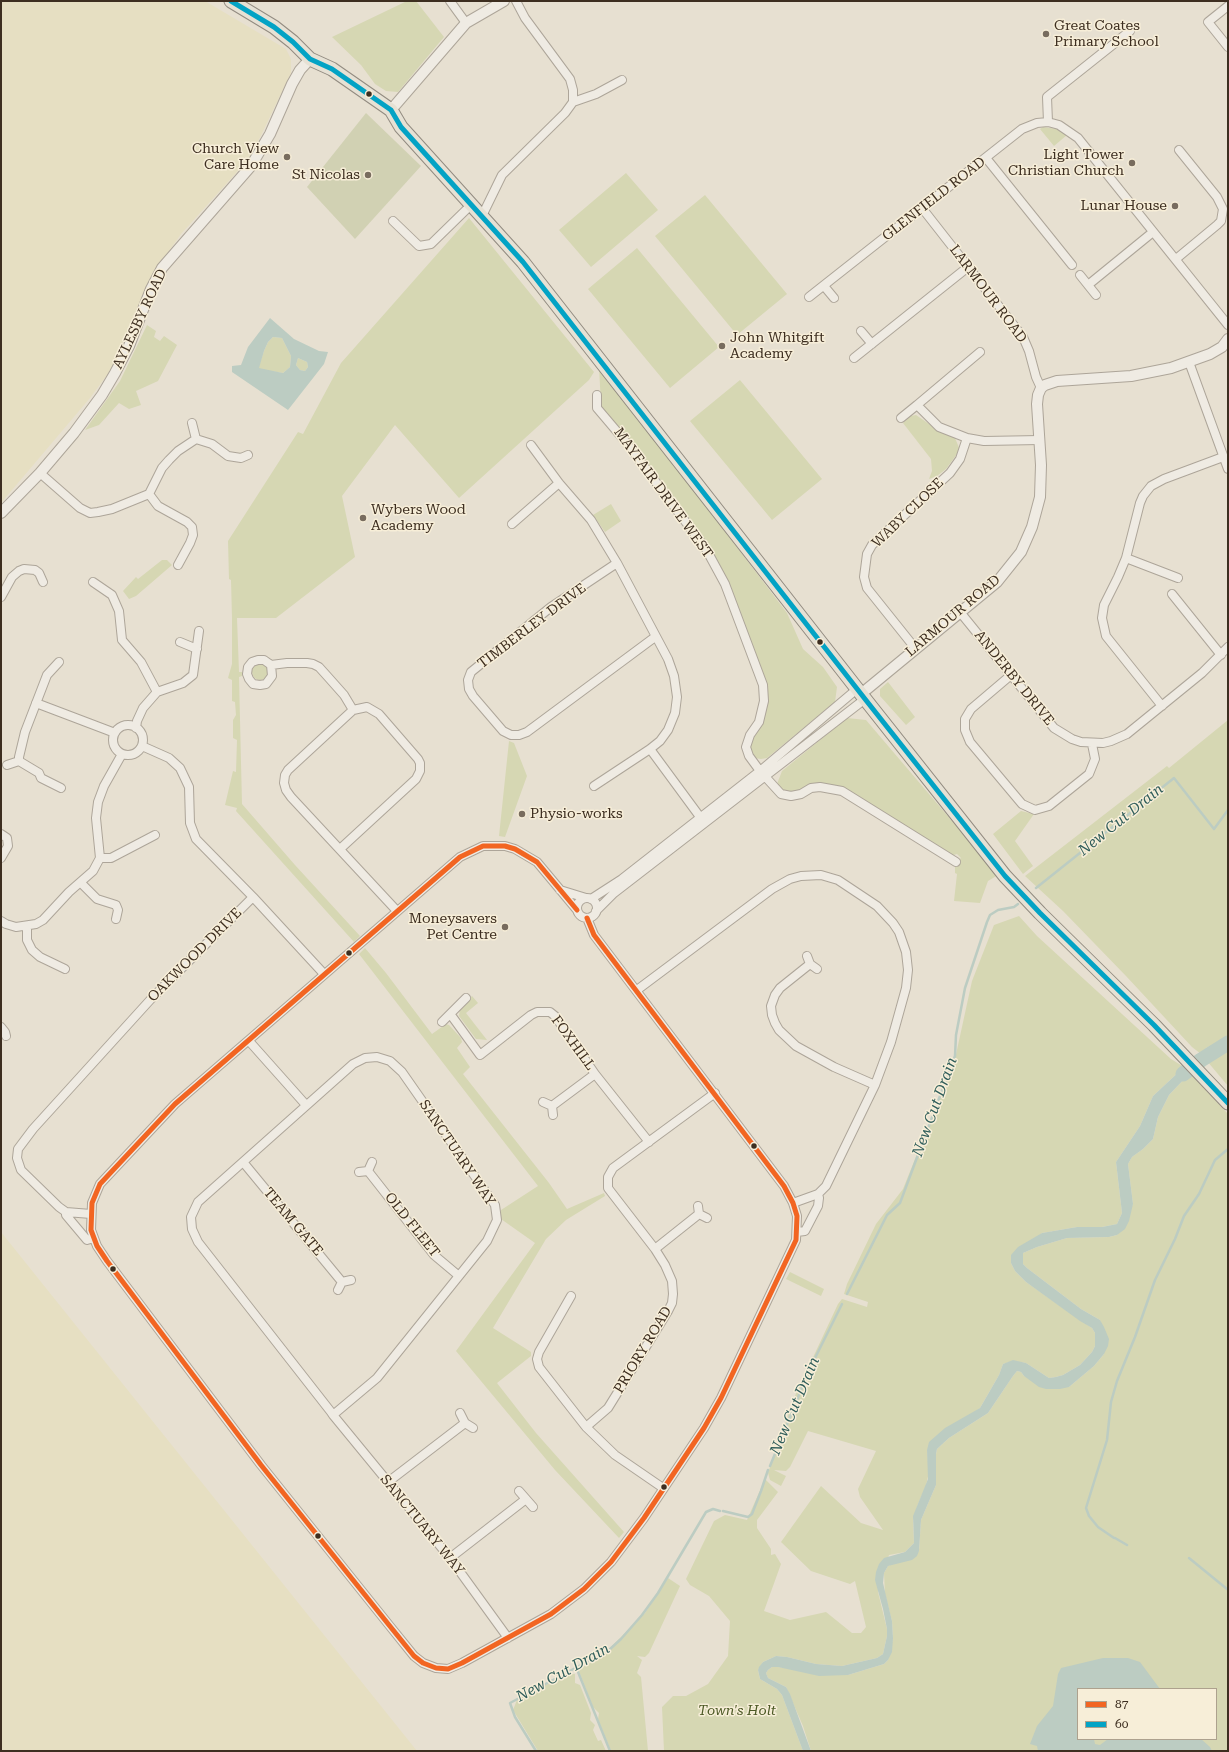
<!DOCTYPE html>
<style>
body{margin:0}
#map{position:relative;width:1229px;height:1752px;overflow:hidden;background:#e7e0d1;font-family:"Roboto Serif",serif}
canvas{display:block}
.frame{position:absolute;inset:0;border:2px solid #3d2e20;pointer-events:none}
.legend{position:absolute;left:1077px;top:1688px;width:140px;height:52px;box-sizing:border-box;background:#f7eed8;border:1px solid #ada18e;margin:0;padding:5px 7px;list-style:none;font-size:12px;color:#3d2e20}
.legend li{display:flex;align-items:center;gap:8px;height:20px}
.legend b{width:20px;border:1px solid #ada18e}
</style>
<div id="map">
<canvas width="1229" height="1752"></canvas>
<div class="frame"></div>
<ul class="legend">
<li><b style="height:5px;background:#f26522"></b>87</li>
<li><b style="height:5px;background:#03a3c5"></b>60</li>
</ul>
</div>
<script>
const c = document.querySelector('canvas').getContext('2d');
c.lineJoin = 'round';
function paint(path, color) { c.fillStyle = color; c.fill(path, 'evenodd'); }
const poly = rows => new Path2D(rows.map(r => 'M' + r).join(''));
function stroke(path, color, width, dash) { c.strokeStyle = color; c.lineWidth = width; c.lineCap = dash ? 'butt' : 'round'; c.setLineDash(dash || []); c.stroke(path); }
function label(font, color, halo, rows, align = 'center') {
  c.font = font + ' "Roboto Serif",serif'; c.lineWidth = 3; c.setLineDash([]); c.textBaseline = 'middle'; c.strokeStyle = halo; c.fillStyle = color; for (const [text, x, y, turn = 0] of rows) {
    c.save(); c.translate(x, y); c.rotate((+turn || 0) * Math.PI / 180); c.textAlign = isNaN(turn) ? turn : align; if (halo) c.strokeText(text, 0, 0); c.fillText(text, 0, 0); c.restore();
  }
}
const farmland = poly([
 [1,1,205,1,286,49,291,59,291,73,254,150,246,162,181,234,155,271,110,371,90,398,1,503],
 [1,1232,417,1751,1,1751]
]);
const green = poly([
 [407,1,416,1,444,37,398,92,386,91,375,84,361,65,332,37],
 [1043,127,1057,129,1067,135,1054,146,1040,129],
 [626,173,658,210,591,267,559,230],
 [705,195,787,294,737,335,655,236],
 [469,218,594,372,589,380,459,498,395,425,342,496,355,557,276,618,237,618,239,672,242,672,242,676,239,677,242,804,295,865,360,936,354,942,236,811,237,808,225,805,233,771,236,772,237,740,233,738,233,720,236,715,235,702,232,701,232,680,228,678,232,664,232,618,231,580,229,579,228,541,298,432,303,434,341,363],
 [637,248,719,347,670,388,588,289],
 [147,325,156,331,154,337,160,341,164,336,177,345,158,381,136,391,141,405,129,409,119,403,99,425,85,430,120,381],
 [273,337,282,338,291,356,290,367,283,373,258,369,264,351,268,342],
 [298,358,307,362,308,367,305,371,300,370,296,365],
 [599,366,787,613,803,649,823,667,837,687,835,702,767,758,761,759,754,758,748,750,751,740,763,721,766,701,711,551,701,534,668,489,601,406],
 [740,380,822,479,772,520,690,421],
 [916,415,935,428,955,438,960,450,946,469,937,476,929,479,932,471,931,459,903,423,911,416],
 [611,504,621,521,605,532,593,515],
 [162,560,167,560,172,565,136,596,129,599,123,591,136,577,138,579],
 '252 672a8 8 0 1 1 16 0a8 8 0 1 1-16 0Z',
 [888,682,915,717,906,725,880,696,880,689],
 [847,718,866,720,998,875,988,881,980,903,954,901,957,874,955,873,955,863,961,858,957,854,950,856,862,798,838,786,819,784,788,794,780,790,777,784,782,771],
 [1228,720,1228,1037,1206,1048,1201,1054,1192,1047,1126,976,1063,911,1025,876,1167,766,1169,768],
 [509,741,514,743,527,776,505,837,499,836],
 [1021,811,1034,814,1015,841,1033,866,1023,874,993,834],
 [1019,916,1037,936,1171,1059,1184,1067,1153,1096,1140,1126,1116,1162,1122,1213,1117,1224,1102,1227,1077,1227,1042,1233,1011,1263,1015,1271,1026,1282,1092,1328,1095,1333,1095,1346,1092,1352,1080,1365,1063,1375,1056,1377,1049,1378,1026,1363,1013,1361,1003,1364,999,1375,980,1408,927,1450,929,1472,926,1486,918,1504,913,1520,914,1543,905,1552,889,1555,878,1592,887,1629,887,1636,883,1654,877,1658,842,1666,816,1664,787,1657,776,1656,763,1662,758,1670,759,1675,760,1679,777,1689,782,1695,803,1751,664,1751,662,1707,673,1696,686,1696,708,1684,728,1656,730,1621,709,1596,690,1585,686,1579,714,1521,725,1515,747,1520,765,1479,778,1492,757,1520,757,1528,771,1549,771,1555,775,1554,781,1564,764,1611,790,1620,826,1612,852,1633,861,1633,866,1627,855,1581,850,1584,811,1571,781,1542,821,1486,861,1523,883,1530,860,1497,858,1489,876,1451,808,1431,790,1467,786,1471,774,1470,786,1476,781,1486,770,1480,768,1473,794,1398,838,1304,842,1299,867,1307,868,1302,844,1294,847,1284,876,1224,903,1189,955,1059,972,981,994,925],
 [365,948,386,973,432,1034,446,1024,449,1025,461,1038,462,1042,457,1048,470,1067,463,1074,549,1183,567,1209,604,1193,605,1196,566,1220,546,1239,493,1328,531,1352,531,1356,497,1383,536,1433,624,1532,619,1538,555,1470,456,1351,535,1243,501,1219,501,1210,538,1186,359,954],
 [472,996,478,1003,466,1013,487,1040,476,1039,459,1016,460,1009],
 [1228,1048,1228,1086,1207,1061,1219,1052],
 [1190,1073,1228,1114,1228,1751,811,1751,803,1726,786,1687,768,1678,766,1673,768,1670,772,1667,778,1667,848,1675,884,1664,888,1660,893,1638,892,1621,885,1594,884,1573,888,1566,919,1551,921,1520,936,1485,936,1454,937,1449,949,1438,988,1413,1013,1376,1017,1371,1021,1372,1024,1376,1069,1387,1094,1366,1104,1354,1100,1320,1081,1309,1027,1268,1023,1264,1023,1253,1037,1247,1067,1238,1109,1237,1117,1235,1133,1204,1128,1164,1132,1157,1143,1149,1153,1139,1158,1117,1169,1095],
 [1078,1689,1216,1689,1216,1739,1078,1739],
 [790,1272,824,1289,821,1296,786,1279],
 [668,1578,680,1586,649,1653,645,1657,637,1656,642,1660,637,1673,641,1677,648,1751,611,1751,598,1719,599,1713,593,1707,578,1669,600,1658,645,1613],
 [567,1674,575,1674,575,1683,580,1685,591,1713,590,1720,595,1725,593,1730,598,1741,601,1740,606,1751,538,1751,513,1710,517,1700]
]);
const cemetery = poly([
 [366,113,421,166,355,239,307,187]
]);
const water = poly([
 [270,318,294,339,319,351,328,352,324,364,288,410,232,372,232,366,241,365,248,347],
 [273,337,282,338,291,356,290,367,283,373,259,368,264,351,268,342],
 [298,358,307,362,308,367,305,371,300,370,296,365],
 [1228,1037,1228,1048,1219,1052,1207,1061,1201,1054,1206,1048],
 [1184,1067,1190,1073,1169,1095,1158,1117,1153,1139,1143,1149,1132,1157,1128,1164,1133,1204,1129,1221,1125,1229,1117,1235,1109,1237,1067,1238,1037,1247,1023,1253,1023,1264,1027,1268,1081,1309,1100,1320,1104,1327,1109,1339,1108,1346,1104,1354,1094,1366,1069,1387,1060,1389,1046,1389,1039,1387,1024,1376,1021,1372,1017,1371,1013,1376,988,1413,949,1438,937,1449,936,1454,936,1485,921,1520,919,1551,917,1556,912,1560,888,1566,884,1573,883,1583,892,1621,893,1638,892,1652,888,1660,884,1664,848,1675,819,1676,778,1667,772,1667,768,1670,766,1673,768,1678,786,1687,790,1694,811,1751,803,1751,782,1695,777,1689,760,1679,758,1670,759,1667,763,1662,776,1656,787,1657,816,1664,842,1666,877,1658,883,1654,887,1636,887,1629,883,1609,875,1580,876,1572,879,1564,884,1558,905,1552,914,1543,913,1516,928,1479,927,1450,929,1442,945,1428,980,1408,999,1375,1003,1364,1013,1360,1026,1363,1049,1378,1056,1377,1063,1375,1080,1365,1092,1352,1095,1346,1095,1333,1092,1328,1080,1321,1026,1282,1015,1271,1011,1263,1011,1255,1018,1247,1042,1233,1077,1227,1102,1227,1117,1224,1122,1213,1116,1162,1140,1126,1153,1096],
 [1103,1658,1128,1658,1140,1662,1160,1689,1078,1689,1078,1739,1094,1739,1095,1744,1100,1745,1108,1739,1201,1739,1210,1747,1212,1751,1038,1751,1037,1746,1030,1744,1037,1726,1053,1706,1058,1674,1061,1668]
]);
const stream = poly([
 [1036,888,1174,778,1214,829,1228,810],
 [847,1294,887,1215,900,1203,955,1056,956,1035,965,988,987,922,990,915,998,910,1014,907,1018,904],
 [770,1466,810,1368,842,1304],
 [723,1511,748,1517,752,1514,761,1491,768,1470],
 [1114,1538,1098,1527,1089,1516,1086,1508,1107,1440,1111,1402,1117,1381,1135,1337,1155,1280,1175,1239,1184,1216,1199,1194,1215,1160,1228,1149],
 [1115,1538,1127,1545],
 [1189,1558,1227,1589],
 [576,1667,610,1751],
 [536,1751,515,1717,510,1703,609,1650,621,1639,642,1615,658,1593,706,1512,713,1509,720,1511]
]);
const river = poly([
 [1183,1074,1201,1060,1228,1043]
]);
const minor = poly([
 [450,1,466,23],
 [1228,6,1208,22,1228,47],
 [573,102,596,94,622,80],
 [1048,122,1047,97,1130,31],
 [986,158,1072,265],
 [922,208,1023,337,1029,351,1036,377,1041,388],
 [482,216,502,175,565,113,573,102,573,90,570,79,525,18,516,1],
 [393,221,419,246,431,244,472,204],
 [1176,259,1217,225,1221,221,1223,209,1217,197,1179,150],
 [1080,275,1096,295],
 [1088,285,1153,232],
 [824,286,834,298],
 [809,297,1022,129,1037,123,1048,122,1059,125,1078,138,1228,325],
 [861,331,872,344],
 [980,352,917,405,939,427,967,438,984,441,1040,440],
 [854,358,968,267],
 [1189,362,1228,469],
 [597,395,597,408,625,441,706,549,725,584,763,685,764,701,759,722,750,735,746,747,749,756,760,771,781,794,791,796,801,794,811,788,820,787,842,791,956,862],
 [901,418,917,405],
 [192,423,196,439],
 [531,445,559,483,591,520,617,563],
 [40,473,80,508,90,513,98,512,112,509,149,494,162,468,169,460,178,451,196,439,212,444,228,456,241,458,248,455],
 [149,494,158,506,187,522,192,527,193,535,190,543,178,565],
 [512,524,559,483],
 [1126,558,1178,578],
 [93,582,112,595,119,611,122,640,141,662,157,692,183,683,193,675,199,631],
 [1172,594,1221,655],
 [1,597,12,577,19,571,24,569,35,570,39,573,43,582],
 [960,612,1054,728,1072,739,1081,742,1103,743,1111,741,1127,734,1202,673,1228,647],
 [180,642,197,649],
 [915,648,867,588,864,577,867,554,872,545,950,473,960,459,967,438],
 [59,662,47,675,25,732,19,757,19,761,39,773,41,778,61,788],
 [271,665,272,676,266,684,260,685,253,684,249,679,247,674,248,667,252,662,258,660,264,660,271,665,287,663,307,663,313,664,319,667,328,677,344,695,353,710,367,707,379,714,418,759,420,763,420,771,416,779,340,849],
 [1011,675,971,709,965,719,965,730,970,742,1022,804,1035,810,1049,806,1089,774,1095,759,1092,744],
 [36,703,115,733],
 [1162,706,1106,636,1102,618,1104,605,1118,577,1126,558,1140,503,1143,496,1151,486,1164,479,1223,457],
 [353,710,288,770,285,775,284,783,286,790,291,797,397,911],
 '113 740a15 15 0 1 1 30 0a15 15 0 1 1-30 0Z',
 [136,728,137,721,143,708,157,692],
 [142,746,169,758,180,768,189,787,190,823,196,839,253,897,324,974],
 [650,749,703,821],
 [7,765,19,761],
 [594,786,650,749,660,741,668,730,675,713,677,697,674,676,668,659,617,563,551,607,471,672,468,680,469,689,473,696,503,731,511,735,519,735,527,732,655,637],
 [1,834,7,838,8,846,1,858],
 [100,858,111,858,155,835],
 [81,883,97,899,116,905,118,910,116,919],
 [560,890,586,898],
 '577 908a10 10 0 1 1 20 0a10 10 0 1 1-20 0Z',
 [591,899,622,879,760,771,857,689],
 [577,910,537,862,515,849,505,846,483,846,460,857,175,1104,100,1184,92,1203,91,1230,97,1246,107,1261,261,1465,389,1625,414,1656,423,1663,436,1668,448,1669,462,1663,551,1614,584,1589,611,1562,644,1518,704,1428,721,1398,796,1240,797,1216,793,1203,784,1186,594,935,587,918],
 [596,911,614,893,865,699],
 [1,921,6,924,16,927,36,924,43,920,69,892,93,871,100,858,96,818,98,802,104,786,122,754],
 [27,926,27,940,32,950,40,957,65,969],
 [807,956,810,964,817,969],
 [810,964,780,988,775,995,771,1006,772,1015,775,1023,779,1030,796,1046,834,1067,875,1085],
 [637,990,772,889,790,879,801,876,821,875,838,880,877,906,893,923,899,932,906,952,908,970,906,988,891,1042,875,1085,826,1186,818,1194,793,1203],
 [451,1015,480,1055,531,1015,537,1012,550,1012,555,1016,595,1074,649,1142],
 [442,1022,466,998],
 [1,1027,5,1032,6,1036],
 [249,1041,306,1105],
 [543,1102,552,1106,553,1115],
 [552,1106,595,1074],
 [243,1162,342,1282],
 [368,1171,434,1255,459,1276],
 [359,1172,368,1171,372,1162],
 [698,1206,699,1214,707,1218],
 [66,1212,66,1215,87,1240,94,1238],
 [91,1214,66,1212,59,1207,21,1170,17,1158,18,1149,33,1129,151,999,253,897],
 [797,1232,805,1231,818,1206,819,1198,818,1194],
 [655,1249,699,1214],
 [338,1290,342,1282,351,1280],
 [571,1296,539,1352,537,1359,539,1367,586,1427,615,1455,663,1488],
 [460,1413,465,1423,473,1428],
 [333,1415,377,1378,487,1241,497,1220,495,1205,488,1195,402,1072,390,1061,377,1057,365,1058,353,1064,198,1202,191,1217,192,1229,198,1242,331,1412,333,1415,388,1482,450,1558,508,1638],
 [586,1427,608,1408,668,1311,672,1303,673,1294,672,1281,665,1265,655,1249,611,1192,608,1188,608,1177,613,1168,715,1093],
 [388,1482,465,1423],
 [519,1491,533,1507],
 [450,1558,526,1499]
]);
const tertiary = poly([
 [391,110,466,23,504,1],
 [1,513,40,473,74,433,102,395,115,373,129,346,151,289,162,268,251,166,270,134,292,84,300,70,310,59],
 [861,694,997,582,1021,552,1032,527,1040,497,1041,465,1037,404,1038,395,1041,388,1045,385,1057,381,1131,376,1171,368,1210,354,1222,347,1228,339]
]);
const primary = poly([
 [231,1,274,27,293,42,310,59,332,69,391,110,401,127,523,262,865,699,1005,876,1040,913,1154,1025,1228,1103]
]);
const bus1 = poly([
 [577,910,537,862,515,849,505,846,483,846,460,857,175,1104,100,1184,92,1203,91,1230,97,1246,107,1261,261,1465,389,1625,414,1656,423,1663,436,1668,448,1669,462,1663,551,1614,584,1589,611,1562,644,1518,704,1428,721,1398,796,1240,797,1216,793,1203,784,1186,594,935,587,918]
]);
const bus2 = poly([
 [231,1,274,27,293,42,310,59,332,69,391,110,401,127,523,262,865,699,1005,876,1040,913,1154,1025,1228,1103]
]);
const markers = [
 [1046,34,4,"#786c5e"],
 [369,94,3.5,"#3d2e20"],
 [287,157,4,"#786c5e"],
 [1132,163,4,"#786c5e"],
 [368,175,4,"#786c5e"],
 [1175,206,4,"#786c5e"],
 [722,346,4,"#786c5e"],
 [363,518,4,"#786c5e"],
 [820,642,3.5,"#3d2e20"],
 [522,814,4,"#786c5e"],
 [505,927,4,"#786c5e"],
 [349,953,3.5,"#3d2e20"],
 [754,1146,3.5,"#3d2e20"],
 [113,1269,3.5,"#3d2e20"],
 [664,1487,3.5,"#3d2e20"],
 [318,1536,3.5,"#3d2e20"]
];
const poiNames = [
 ["Great Coates",1054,26,"left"],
 ["Primary School",1054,42,"left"],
 ["Church View",279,149],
 ["Care Home",279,165],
 ["Light Tower",1124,155],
 ["Christian Church",1124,171],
 ["St Nicolas",360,175],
 ["Lunar House",1167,206],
 ["John Whitgift",730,338,"left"],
 ["Academy",730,354,"left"],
 ["Wybers Wood",371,510,"left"],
 ["Academy",371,526,"left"],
 ["Physio-works",530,814,"left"],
 ["Moneysavers",497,919],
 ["Pet Centre",497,935]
];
const streetNames = [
 ["GLENFIELD ROAD",934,199,-38],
 ["LARMOUR ROAD",988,294,53],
 ["AYLESBY ROAD",140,319,-65],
 ["MAYFAIR DRIVE WEST",663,493,54],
 ["WABY CLOSE",908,513,-44],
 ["LARMOUR ROAD",953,616,-40],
 ["TIMBERLEY DRIVE",532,626,-37],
 ["ANDERBY DRIVE",1014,678,51],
 ["OAKWOOD DRIVE",195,955,-45],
 ["FOXHILL",573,1043,54],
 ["SANCTUARY WAY",457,1153,56],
 ["TEAM GATE",293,1222,50],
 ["OLD FLEET",412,1225,51],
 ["PRIORY ROAD",643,1350,-59],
 ["SANCTUARY WAY",422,1525,51]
];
const parkNames = [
 ["Town's Holt",737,1711]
];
const waterNames = [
 ["New Cut Drain",1121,820,-39],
 ["New Cut Drain",935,1107,-70],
 ["New Cut Drain",795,1406,-67],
 ["New Cut Drain",563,1673,-29]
];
paint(farmland, '#e6dfc2');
paint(green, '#d6d7b3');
paint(cemetery, '#d1d1b3');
paint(water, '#bcccc2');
stroke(stream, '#bcccc2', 2.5);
stroke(river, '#bcccc2', 15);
stroke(minor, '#ada599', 10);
stroke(tertiary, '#ada599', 12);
stroke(primary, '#928b80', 15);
stroke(minor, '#efebe3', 8);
stroke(tertiary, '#efebe3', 10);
stroke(primary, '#e6e1d4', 13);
stroke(bus1, '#f26522', 5);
stroke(bus2, '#03a3c5', 5);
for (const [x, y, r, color] of markers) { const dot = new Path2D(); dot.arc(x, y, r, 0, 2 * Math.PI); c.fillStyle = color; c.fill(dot); stroke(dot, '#f7eed8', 1.5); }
label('14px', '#3d2e20', '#f7eed8', poiNames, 'right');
label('14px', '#3d2e20', '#f7eed8', streetNames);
label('italic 14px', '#4d5a26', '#f7eed8', parkNames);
label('italic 15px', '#2f5d5a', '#f7eed8', waterNames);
</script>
